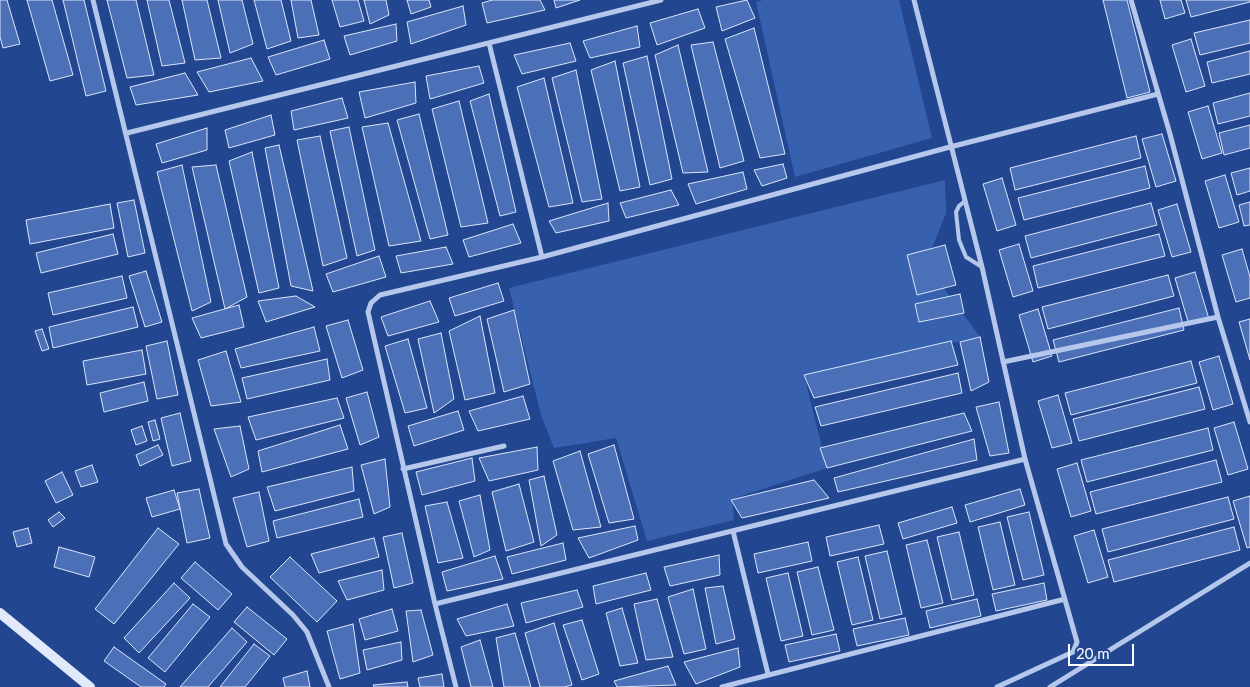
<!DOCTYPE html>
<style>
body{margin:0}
#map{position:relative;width:1250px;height:687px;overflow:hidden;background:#234691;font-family:Lato,sans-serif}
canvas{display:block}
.scale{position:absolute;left:1068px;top:644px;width:66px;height:22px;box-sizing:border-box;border:2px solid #fff;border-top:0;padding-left:6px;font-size:15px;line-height:18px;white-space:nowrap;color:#fff;-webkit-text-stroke:4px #234691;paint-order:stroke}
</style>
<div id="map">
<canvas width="1250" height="687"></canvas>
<div class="scale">20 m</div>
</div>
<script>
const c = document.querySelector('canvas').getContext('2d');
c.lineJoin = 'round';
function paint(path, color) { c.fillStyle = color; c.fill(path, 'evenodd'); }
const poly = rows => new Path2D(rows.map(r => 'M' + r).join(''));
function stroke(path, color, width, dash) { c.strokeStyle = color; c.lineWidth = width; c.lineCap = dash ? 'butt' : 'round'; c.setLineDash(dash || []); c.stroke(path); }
const green = poly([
 [763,0,899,0,932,138,795,177,756,2],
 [945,180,946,213,932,248,944,288,980,337,804,375,827,468,732,499,734,520,647,541,616,438,554,448,541,415,509,288]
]);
const building = poly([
 [0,0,7,0,20,44,3,48,0,37,0,0],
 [27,0,52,0,73,75,50,81,27,0],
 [63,0,84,0,106,91,86,96,63,0],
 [107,0,136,0,154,75,127,78,107,0],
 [147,0,169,0,185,63,162,66,147,0],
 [182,0,207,0,221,58,195,60,182,0],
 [218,0,242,0,253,44,230,53,218,0],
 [254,0,281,0,291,41,267,49,254,0],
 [291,0,311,0,319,35,298,38,291,0],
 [332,0,358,0,364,21,340,27,332,0],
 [364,0,386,0,389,15,370,24,364,0],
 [407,0,429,0,431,7,411,14,407,0],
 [492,0,540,0,545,10,487,23,482,3,492,0],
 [554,0,580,0,556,8,554,0],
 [747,0,755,18,722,31,716,7,747,0],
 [1103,0,1127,0,1150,92,1127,98,1103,0],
 [1160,0,1181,0,1185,13,1165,19,1160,0],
 [1186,0,1250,0,1250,2,1191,17,1186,0],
 [463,6,466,25,411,44,407,22,463,6],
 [698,9,705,28,657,45,650,23,698,9],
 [1250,20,1250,43,1200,55,1194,33,1250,20],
 [396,24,397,41,350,55,344,36,396,24],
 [637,26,640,47,590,58,583,41,637,26],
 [754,28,785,154,760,158,725,39,754,28],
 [1191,39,1205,86,1186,92,1172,45,1191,39],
 [324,40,330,59,276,75,268,57,324,40],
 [713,42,744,161,720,168,691,45,713,42],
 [570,43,576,61,522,74,514,55,570,43],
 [678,45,708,172,683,173,655,55,678,45],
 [1250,51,1250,74,1212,83,1207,62,1250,51],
 [647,56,672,179,650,185,623,63,647,56],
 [251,58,263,81,209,92,197,72,251,58],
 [615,61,640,187,620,191,591,70,615,61],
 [479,66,484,83,430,99,426,76,479,66],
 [576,70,602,199,582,202,552,78,576,70],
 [185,73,198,95,136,105,130,87,185,73],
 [544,78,573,203,549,207,517,87,544,78],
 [415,82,416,103,365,118,359,92,415,82],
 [1250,93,1250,116,1218,124,1213,103,1250,93],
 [489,94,516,212,500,216,470,101,489,94],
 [342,98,348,118,294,130,291,111,342,98],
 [459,101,488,223,461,227,432,109,459,101],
 [1208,106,1222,153,1202,159,1188,112,1208,106],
 [419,114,448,235,430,239,397,120,419,114],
 [271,115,275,135,229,148,225,130,271,115],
 [388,123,421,241,389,246,362,127,388,123],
 [1250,125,1250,148,1224,155,1219,133,1250,125],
 [349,127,375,250,357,256,330,131,349,127],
 [207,128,207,150,162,163,156,144,207,128],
 [1162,134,1176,181,1156,187,1142,139,1162,134],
 [320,136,347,258,323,266,297,140,320,136],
 [1136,136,1141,158,1015,190,1010,168,1136,136],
 [279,145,313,291,291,286,265,148,279,145],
 [252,152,279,288,259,293,229,161,252,152],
 [783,164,787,178,762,186,754,170,783,164],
 [182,165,211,302,192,311,157,172,182,165],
 [216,165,247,297,225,309,192,167,216,165],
 [1145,166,1150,188,1024,220,1018,198,1145,166],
 [1250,168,1250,191,1237,195,1231,173,1250,168],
 [743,172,747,189,696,204,688,184,743,172],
 [1225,175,1239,222,1219,228,1205,181,1225,175],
 [1002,178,1016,225,997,231,983,184,1002,178],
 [671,190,679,205,626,218,620,203,671,190],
 [134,200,145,253,128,257,117,203,134,200],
 [1250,202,1250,225,1244,226,1239,205,1250,202],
 [608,203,609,221,556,233,549,221,608,203],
 [1151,203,1157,225,1031,258,1025,236,1151,203],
 [110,204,114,228,30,244,26,220,110,204],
 [1177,204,1191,252,1172,257,1158,210,1177,204],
 [513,224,521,243,469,257,463,240,513,224],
 [113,234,118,254,41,273,36,253,113,234],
 [1159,234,1165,256,1038,288,1033,266,1159,234],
 [1019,244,1033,291,1013,297,999,250,1019,244],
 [945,245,956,285,917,295,907,255,945,245],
 [446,247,453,264,401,273,396,256,446,247],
 [1242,249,1250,277,1250,298,1236,302,1222,255,1242,249],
 [379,256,386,277,333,292,326,274,379,256],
 [146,271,162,322,145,327,129,276,146,271],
 [1195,272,1209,319,1189,325,1175,278,1195,272],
 [1168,275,1174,296,1048,329,1042,307,1168,275],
 [122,276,127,298,53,315,48,293,122,276],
 [498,283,504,301,455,316,449,298,498,283],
 [960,294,964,313,919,322,915,304,960,294],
 [296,296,315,307,266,322,258,301,296,296],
 [430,301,439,322,388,336,381,317,430,301],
 [239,305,244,327,201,338,192,318,239,305],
 [133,307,138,327,53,348,49,327,133,307],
 [1179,308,1184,330,1059,362,1053,340,1179,308],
 [1038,309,1052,356,1033,362,1019,315,1038,309],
 [514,310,530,384,504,392,487,319,514,310],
 [480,316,495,393,465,400,449,331,480,316],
 [1250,319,1250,360,1239,322,1250,319],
 [348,320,363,370,342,378,326,326,348,320],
 [314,327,320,351,241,368,235,349,314,327],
 [42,329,49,349,42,351,35,331,42,329],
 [441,333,454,399,434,413,418,339,441,333],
 [980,337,989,382,971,391,960,342,980,337],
 [408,339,427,408,405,413,385,346,408,339],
 [167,341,178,395,157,399,146,346,167,341],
 [951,341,958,365,814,398,804,375,951,341],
 [142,350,146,374,87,385,83,361,142,350],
 [226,351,241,402,211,406,198,360,226,351],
 [1219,356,1233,404,1213,410,1199,362,1219,356],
 [327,359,330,380,247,399,242,378,327,359],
 [1191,361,1197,383,1071,415,1065,393,1191,361],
 [958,373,962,393,821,426,815,407,958,373],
 [144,382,148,401,104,412,100,393,144,382],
 [1199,387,1205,409,1079,441,1073,419,1199,387],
 [367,392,379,437,360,445,346,398,367,392],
 [1058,395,1072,443,1052,448,1038,401,1058,395],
 [523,396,530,419,478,431,469,411,523,396],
 [337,398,344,418,256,440,248,417,337,398],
 [999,402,1009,453,990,456,976,407,999,402],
 [458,411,464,430,414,446,408,426,458,411],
 [180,413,191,461,172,466,161,418,180,413],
 [964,413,972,431,827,468,820,448,964,413],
 [155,420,160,439,153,441,148,422,155,420],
 [1234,422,1248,469,1228,475,1214,428,1234,422],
 [340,425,348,449,262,472,258,451,340,425],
 [142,426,147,441,136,445,131,430,142,426],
 [240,426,249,469,231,477,214,429,240,426],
 [1208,428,1213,450,1087,482,1081,460,1208,428],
 [974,439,977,460,838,492,834,478,974,439],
 [158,445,163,455,140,466,136,455,158,445],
 [614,445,634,519,609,523,588,454,614,445],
 [537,447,538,470,489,481,479,458,537,447],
 [580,451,601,527,573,530,553,461,580,451],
 [472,458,475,481,422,495,416,472,472,458],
 [385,459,390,507,374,514,361,465,385,459],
 [1216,460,1222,482,1096,514,1090,492,1216,460],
 [1077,463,1091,511,1071,517,1057,469,1077,463],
 [92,465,98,482,81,487,75,471,92,465],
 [352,467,354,491,275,511,267,487,352,467],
 [62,472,73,495,56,503,45,481,62,472],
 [544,476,557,535,541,546,529,480,544,476],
 [814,480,829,498,742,518,731,500,814,480],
 [519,484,534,542,506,551,492,492,519,484],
 [199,489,210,538,187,543,177,493,199,489],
 [1020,489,1025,505,970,522,965,505,1020,489],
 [174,490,180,509,152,517,146,498,174,490],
 [259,492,269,541,247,547,233,498,259,492],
 [480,495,490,550,474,557,459,501,480,495],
 [1250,496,1250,547,1247,548,1233,501,1250,496],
 [1228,497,1234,519,1108,552,1102,529,1228,497],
 [359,499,363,517,277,538,273,521,359,499],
 [447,502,463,558,438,563,425,506,447,502],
 [952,507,957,523,903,539,898,523,952,507],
 [59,512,65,518,53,527,48,520,59,512],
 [1029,512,1044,575,1023,580,1007,517,1029,512],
 [1000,522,1015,585,993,590,978,527,1000,522],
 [879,525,884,544,830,556,826,537,879,525],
 [635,526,638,540,589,558,578,538,635,526],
 [1234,527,1240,550,1114,582,1108,560,1234,527],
 [28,528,32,543,17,547,13,532,28,528],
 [158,528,179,544,114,624,95,609,158,528],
 [1094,530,1108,577,1088,583,1074,536,1094,530],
 [959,532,974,595,952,600,937,537,959,532],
 [402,533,413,583,394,588,383,537,402,533],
 [374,538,379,557,319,573,311,554,374,538],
 [927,540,943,603,921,608,906,545,927,540],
 [808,542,812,561,758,573,754,554,808,542],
 [563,543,566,560,512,574,507,557,563,543],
 [59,547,95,557,89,577,54,567,59,547],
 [887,551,902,614,880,619,865,556,887,551],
 [719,555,720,575,670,586,664,567,719,555],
 [495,556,503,579,447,591,442,572,495,556],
 [290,557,337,601,317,622,270,577,290,557],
 [858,557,873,620,852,625,837,562,858,557],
 [195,562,232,594,218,610,181,578,195,562],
 [818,567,834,630,812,635,797,572,818,567],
 [382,570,384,590,347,600,338,581,382,570],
 [646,573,651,590,596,604,593,586,646,573],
 [788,573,803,636,781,641,766,578,788,573],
 [174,583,190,598,139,653,124,638,174,583],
 [1044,583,1047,600,996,611,992,594,1044,583],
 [723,586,735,639,716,644,705,588,723,586],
 [693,589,706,649,684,654,668,597,693,589],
 [577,590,583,607,526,623,521,603,577,590],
 [657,599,673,657,646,660,634,604,657,599],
 [977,599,981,616,930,628,926,611,977,599],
 [193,604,210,617,165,672,148,658,193,604],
 [507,604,514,626,466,636,457,619,507,604],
 [247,607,287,639,274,655,234,622,247,607],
 [622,608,638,663,620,666,606,613,622,608],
 [392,609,398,631,365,640,359,619,392,609],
 [421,610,433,655,413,662,406,611,421,610],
 [905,618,909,635,857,646,853,629,905,618],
 [582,620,599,674,582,680,563,625,582,620],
 [554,623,572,685,564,687,540,687,525,633,554,623],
 [353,624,360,673,340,679,327,631,353,624],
 [232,628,247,642,208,687,180,687,232,628],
 [515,633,531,687,504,687,496,638,515,633],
 [836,634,840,651,789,662,785,645,836,634],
 [480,640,493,687,471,687,461,647,480,640],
 [401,642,402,660,367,670,363,650,401,642],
 [254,644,270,656,245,687,220,687,254,644],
 [114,647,166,684,164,687,141,687,104,661,114,647],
 [738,648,740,667,696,684,684,662,738,648],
 [668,666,676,685,617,687,614,681,668,666],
 [307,671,310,687,285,687,283,678,307,671],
 [442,674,444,687,420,687,418,678,442,674],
 [407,682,408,687,374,687,373,685,407,682]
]);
const service = poly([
 [965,201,959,206,956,212,959,240,966,257,982,267]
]);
const minor = poly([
 [93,0,226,544,242,567,293,615,307,632,329,687],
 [914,0,982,267,1025,459,1077,642,1073,652,997,687],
 [489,43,542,257],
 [127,133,661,0],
 [1218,317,1250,422],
 [1003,362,1218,317,1170,134,1131,0],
 [403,469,504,446],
 [733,531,768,674],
 [435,604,1025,459],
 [456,687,435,604,368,312,371,303,380,295,542,257,950,147,1158,94],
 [722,687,1065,599],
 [1050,687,1250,563]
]);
const secondary = poly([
 [0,613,90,687]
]);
paint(green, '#3760ae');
paint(building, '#4c70b8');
stroke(building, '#dae5f9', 1);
stroke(service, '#b5c8ec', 4);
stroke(minor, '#b5c8ec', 5);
stroke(secondary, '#e1e9fa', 10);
</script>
